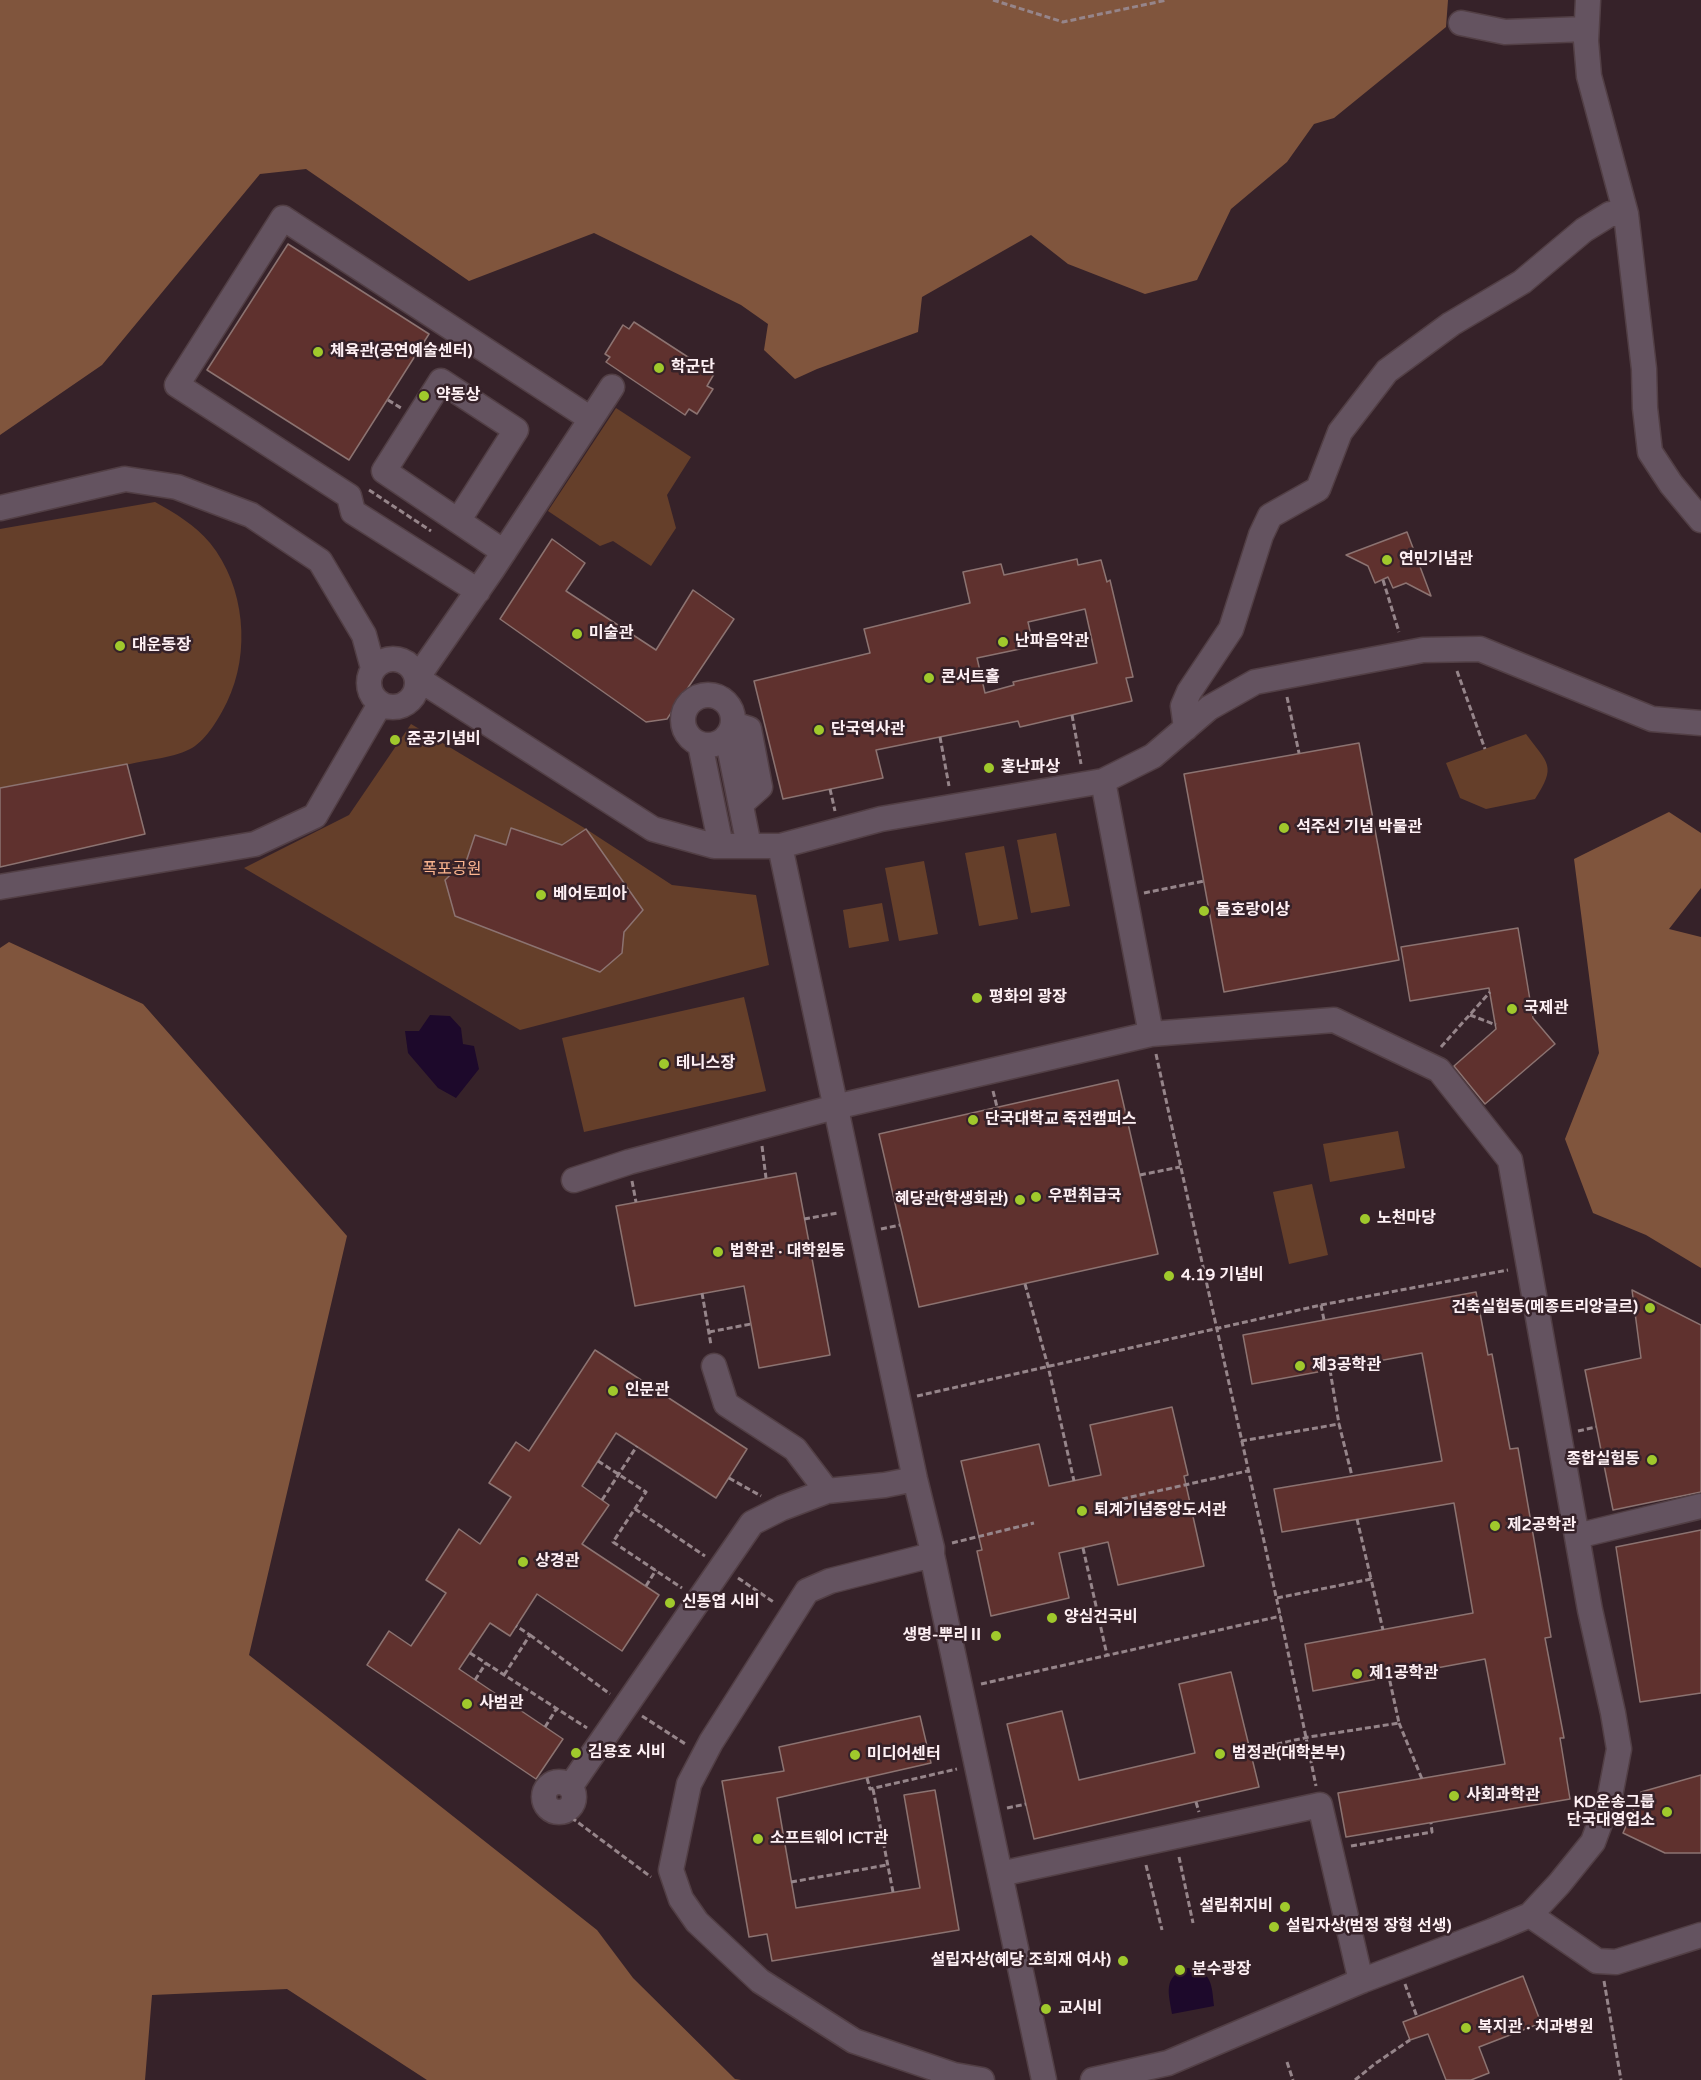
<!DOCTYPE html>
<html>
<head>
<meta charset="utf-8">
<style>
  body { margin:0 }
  canvas { display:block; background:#362229 }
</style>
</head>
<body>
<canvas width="1701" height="2080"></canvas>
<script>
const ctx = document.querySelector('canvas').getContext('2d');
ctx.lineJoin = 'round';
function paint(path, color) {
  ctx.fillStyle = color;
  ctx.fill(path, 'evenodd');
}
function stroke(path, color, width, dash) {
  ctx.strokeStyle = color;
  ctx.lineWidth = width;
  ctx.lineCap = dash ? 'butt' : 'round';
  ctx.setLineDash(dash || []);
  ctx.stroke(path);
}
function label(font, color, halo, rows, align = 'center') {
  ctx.font = font + ' "Varela Round","Noto Sans KR",sans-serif';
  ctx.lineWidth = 5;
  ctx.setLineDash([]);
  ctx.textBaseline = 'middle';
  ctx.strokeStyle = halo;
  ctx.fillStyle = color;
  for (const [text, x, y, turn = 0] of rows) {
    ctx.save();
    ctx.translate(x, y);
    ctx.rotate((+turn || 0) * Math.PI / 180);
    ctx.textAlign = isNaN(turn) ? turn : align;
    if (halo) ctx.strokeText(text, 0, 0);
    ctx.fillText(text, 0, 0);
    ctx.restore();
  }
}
const green = new Path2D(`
  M 616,408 L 691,457 L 667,495 L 676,528 L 651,566 L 613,541 L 600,546 L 548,511 Z
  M 155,502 C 175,513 195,525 210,543 C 245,586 251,653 227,702 C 219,718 207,739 192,748 C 177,757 147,760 130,764 C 86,772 43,780 0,788 L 0,529 Z
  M 411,724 L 586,829 L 672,885 L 756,895 L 769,965 L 520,1030 L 244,868 L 349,815 Z
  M 1526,734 C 1548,764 1557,765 1535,799 L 1486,809 L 1460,798 L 1446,763 Z
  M 1056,833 L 1070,906 L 1031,913 L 1017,840 Z
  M 1004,846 L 1018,919 L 979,926 L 965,853 Z
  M 924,861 L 938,934 L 899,941 L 885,868 Z
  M 882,903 L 889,941 L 849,948 L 843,910 Z
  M 744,997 L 766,1091 L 584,1132 L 562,1038 Z
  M 1398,1131 L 1405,1168 L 1330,1182 L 1323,1144 Z
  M 1312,1184 L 1328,1255 L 1289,1264 L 1273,1192 Z`);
const forest = new Path2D(`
  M 0,0 L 1448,0 L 1446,27 L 1334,118 L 1314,124 L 1287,162 L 1231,209 L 1197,280 L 1145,294 L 1068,264 L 1031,235 L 922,297 L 918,332 L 817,369 L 795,379 L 764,350 L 768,324 L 741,305 L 594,233 L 469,281 L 306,169 L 260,174 L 102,365 L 0,435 Z
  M 1669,812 L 1701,833 L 1701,888 L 1669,929 L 1701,937 L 1701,1268 L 1646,1235 L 1593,1213 L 1565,1139 L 1599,1053 L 1574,859 Z
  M 9,942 L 143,1004 L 347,1236 L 249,1655 L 597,1930 L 633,1978 L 735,2079 L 741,2080 L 427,2080 L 287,1989 L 152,1995 L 145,2080 L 0,2080 L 0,948 Z`);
const water = new Path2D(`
  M 430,1015 L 450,1016 L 461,1028 L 463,1044 L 474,1046 L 479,1069 L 456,1098 L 438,1088 L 408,1053 L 405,1031 L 419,1031 Z
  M 1187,1968 C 1212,1969 1212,1986 1214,2006 L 1172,2014 C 1169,1994 1162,1977 1187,1968 Z`);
const building = new Path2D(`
  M 288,244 L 429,334 L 349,460 L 207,370 Z
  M 634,322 L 714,374 L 707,386 L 713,389 L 697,414 L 689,409 L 685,415 L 606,362 L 610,357 L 605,354 L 623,325 L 629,329 Z
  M 1407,532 L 1431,596 L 1406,583 L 1393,588 L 1388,577 L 1375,583 L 1368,566 L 1346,555 Z
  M 552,539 L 585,563 L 566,591 L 656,650 L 693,590 L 734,619 L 667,719 L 646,722 L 500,619 Z
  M 1077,559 L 1078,565 L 1101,560 L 1107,582 L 1110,580 L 1133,677 L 1126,678 L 1132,701 L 1020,727 L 1018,721 L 876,750 L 883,778 L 783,799 L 754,681 L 870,653 L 864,629 L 970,603 L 963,572 L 1001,564 L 1004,575 ZM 1085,609 L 1097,663 L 1013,682 L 1014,685 L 985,693 L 977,658 L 1020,649 L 1019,643 L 1032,640 L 1028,622 Z
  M 1359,743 L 1399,960 L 1224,992 L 1184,774 Z
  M 127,764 L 145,834 L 0,867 L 0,788 Z
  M 511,828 L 562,845 L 586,829 L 643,910 L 624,932 L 622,953 L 600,972 L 455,916 L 445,880 L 467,859 L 475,835 L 506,845 Z
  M 1518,928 L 1533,1018 L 1555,1044 L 1485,1104 L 1454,1066 L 1496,1029 L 1489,988 L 1410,1001 L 1401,947 Z
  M 1118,1080 L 1158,1254 L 919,1307 L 879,1134 Z
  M 796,1173 L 830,1355 L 759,1368 L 744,1286 L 635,1306 L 616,1206 Z
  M 1632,1290 L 1701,1325 L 1701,1492 L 1613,1510 L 1585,1370 L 1641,1358 Z
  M 1476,1292 L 1488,1355 L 1492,1354 L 1510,1449 L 1518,1448 L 1551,1637 L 1545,1638 L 1564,1738 L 1560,1738 L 1570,1799 L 1346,1837 L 1338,1793 L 1505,1764 L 1485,1659 L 1313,1691 L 1305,1644 L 1473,1613 L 1454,1503 L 1282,1532 L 1274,1489 L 1442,1461 L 1422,1353 L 1252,1384 L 1243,1335 Z
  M 595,1350 L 747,1449 L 716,1498 L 616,1433 L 582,1486 L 609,1505 L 582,1544 L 659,1595 L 622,1651 L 537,1594 L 510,1636 L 490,1623 L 459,1669 L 563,1739 L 536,1779 L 367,1665 L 389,1631 L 411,1646 L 446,1593 L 426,1580 L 459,1529 L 480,1544 L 511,1497 L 489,1483 L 516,1442 L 529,1451 Z
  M 1172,1407 L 1188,1475 L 1184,1476 L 1204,1566 L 1118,1585 L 1108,1542 L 1059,1553 L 1069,1598 L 991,1616 L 977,1551 L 982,1550 L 961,1461 L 1039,1444 L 1049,1486 L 1101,1475 L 1090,1425 Z
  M 1701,1530 L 1701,1693 L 1640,1702 L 1616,1547 Z
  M 1231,1672 L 1259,1787 L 1034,1839 L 1007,1724 L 1062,1711 L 1079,1780 L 1195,1753 L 1179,1684 Z
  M 920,1716 L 931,1763 L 777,1798 L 796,1908 L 920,1888 L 904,1795 L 935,1790 L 959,1930 L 772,1961 L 767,1934 L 749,1937 L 722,1781 L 784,1771 L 779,1747 Z
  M 1701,1775 L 1701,1853 L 1665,1853 L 1623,1833 L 1641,1792 Z
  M 1523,1976 L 1541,2023 L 1479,2047 L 1489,2073 L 1471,2080 L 1446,2080 L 1428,2034 L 1410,2040 L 1403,2022 Z`);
const path = new Path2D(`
  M 993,0 L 1063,22 L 1167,0
  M 388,400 L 401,408
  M 369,490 L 431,531
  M 1383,580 L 1399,632
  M 1457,671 L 1485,749
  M 1287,697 L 1299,753
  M 1072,715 L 1081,764
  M 682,736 L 673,724 L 684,694
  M 940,737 L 949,786
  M 830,789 L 835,811
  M 1144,893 L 1204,881
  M 1470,1015 L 1496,1025
  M 1441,1047 L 1490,992
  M 1156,1054 C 1209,1298 1266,1541 1316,1786
  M 993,1091 L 997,1107
  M 762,1146 L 766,1178
  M 1140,1175 L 1180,1167
  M 632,1181 L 636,1202
  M 804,1219 L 838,1213
  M 881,1229 L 900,1225
  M 1025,1284 L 1048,1366 L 1074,1481
  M 702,1293 L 711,1345
  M 1321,1305 L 1508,1270
  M 709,1332 L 751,1324
  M 1330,1370 L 1339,1424
  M 917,1396 L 1321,1305 L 1324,1320
  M 1578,1431 L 1596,1427
  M 1241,1441 L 1339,1424 L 1352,1476
  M 598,1461 L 646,1492 L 613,1542 L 682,1588
  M 729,1478 L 761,1496
  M 1122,1499 L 1247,1471
  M 602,1500 L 637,1446
  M 635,1509 L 705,1556
  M 1357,1519 L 1371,1579
  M 952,1543 L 1034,1523
  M 1083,1548 L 1107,1655
  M 738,1578 L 775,1603
  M 646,1586 L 656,1570
  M 1277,1598 L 1371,1579 L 1383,1630
  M 530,1635 L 610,1694
  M 470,1653 L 587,1728
  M 504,1675 L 530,1635 L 516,1626
  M 475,1680 L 486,1663
  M 981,1684 L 1281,1616
  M 642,1716 L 687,1745
  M 1399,1723 L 1422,1779
  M 545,1727 L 557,1708
  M 1250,1750 L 1309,1737 L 1399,1723 L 1389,1677
  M 867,1778 L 870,1789 L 957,1769
  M 873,1789 L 893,1892
  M 1196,1802 L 1199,1812
  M 1007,1808 L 1026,1804
  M 564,1812 L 651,1877
  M 1351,1846 L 1432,1832 L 1431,1823
  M 1179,1857 L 1193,1923
  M 1146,1865 L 1162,1930
  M 791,1882 L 887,1865
  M 1604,1981 L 1621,2080
  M 1405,1984 L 1417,2017
  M 1287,2062 L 1293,2080
  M 1355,2080 L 1376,2063 L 1410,2040`);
const minor = new Path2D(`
  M 1588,0 L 1586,41 L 1589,76 L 1626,214 L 1644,369 L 1645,408 L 1650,452 L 1671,484 L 1701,520
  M 1461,23 L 1505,32 L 1586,29
  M 612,387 L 492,570 L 417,678 L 653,829 L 714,846 L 780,846 L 881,819 L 1103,781 L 1153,756 L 1209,708 L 1255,682 L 1423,650 L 1480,649 L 1652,719 L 1701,723
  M 0,508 L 125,479 L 177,487 L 251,515 L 320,561 L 364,635 L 373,668
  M 458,521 L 516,430 L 441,381 L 384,471 C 424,498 464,525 504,552
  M 478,591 L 353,512 L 349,496 L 177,385 L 283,218 L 591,419
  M369 683a24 24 0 1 1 48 0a24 24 0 1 1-48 0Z
  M683 720a25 25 0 1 1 50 0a25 25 0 1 1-50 0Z
  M 733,724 L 749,729 L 760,787 L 741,804
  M 1186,728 L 1183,706 L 1189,692 L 1231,629 L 1261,535 L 1270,516 L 1318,489 L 1340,432 L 1387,371 L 1451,324 L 1522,282 L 1584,230 L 1610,214 L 1626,214
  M 727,736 L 749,846
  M 700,744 L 721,846
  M 1103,781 L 1151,1034
  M 780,846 L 915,1479 L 932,1548 L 932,1555 L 1044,2080
  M 0,887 L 255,844 L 315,816 L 380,704
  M 574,1180 L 629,1162 L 835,1107 L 1151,1034 L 1334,1020 L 1439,1070 L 1510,1160 L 1590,1610 L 1613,1713 L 1619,1749 L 1610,1796 L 1593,1842 L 1559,1884 L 1530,1915 L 1492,1931 L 1361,1981 L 1168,2063 L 1093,2080
  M 714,1366 L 726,1404 L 795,1449 L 827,1491
  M 1577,1536 L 1701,1506
  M 932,1555 L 830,1581 L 807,1591 L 711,1742 L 689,1784 L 671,1870 L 681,1899 L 697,1922 L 760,1981 L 854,2041 L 954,2075 L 982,2080
  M544 1797a15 15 0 1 1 30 0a15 15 0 1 1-30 0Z
  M 570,1787 L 752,1523 L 782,1508 L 827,1491 L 885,1485 L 915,1479
  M 1000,1874 L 1320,1805 L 1361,1981
  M 1530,1915 L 1597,1961 L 1616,1962 L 1701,1935`);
const markers = [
  [318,352,6,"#a0c92c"],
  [659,368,6,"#a0c92c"],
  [424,396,6,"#a0c92c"],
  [1387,560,6,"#a0c92c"],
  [577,634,6,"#a0c92c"],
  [1003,642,6,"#a0c92c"],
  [120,646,6,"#a0c92c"],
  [929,678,6,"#a0c92c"],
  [819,730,6,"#a0c92c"],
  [395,740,6,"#a0c92c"],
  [989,768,6,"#a0c92c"],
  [1284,828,6,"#a0c92c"],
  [541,895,6,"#a0c92c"],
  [1204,911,6,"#a0c92c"],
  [977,998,6,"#a0c92c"],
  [1512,1009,6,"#a0c92c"],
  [664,1064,6,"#a0c92c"],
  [973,1120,6,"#a0c92c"],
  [1036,1197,6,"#a0c92c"],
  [1020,1200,6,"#a0c92c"],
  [1365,1219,6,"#a0c92c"],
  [718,1252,6,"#a0c92c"],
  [1169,1276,6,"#a0c92c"],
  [1650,1308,6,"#a0c92c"],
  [1300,1366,6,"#a0c92c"],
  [613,1391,6,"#a0c92c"],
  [1652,1460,6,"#a0c92c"],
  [1082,1511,6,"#a0c92c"],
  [1495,1526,6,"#a0c92c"],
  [523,1562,6,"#a0c92c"],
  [670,1603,6,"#a0c92c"],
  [1052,1618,6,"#a0c92c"],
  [996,1636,6,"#a0c92c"],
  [1357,1674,6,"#a0c92c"],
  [467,1704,6,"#a0c92c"],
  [576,1753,6,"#a0c92c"],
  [1220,1754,6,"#a0c92c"],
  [855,1755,6,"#a0c92c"],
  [1454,1796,6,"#a0c92c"],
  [1667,1812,6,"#a0c92c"],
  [758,1839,6,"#a0c92c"],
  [1285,1907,6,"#a0c92c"],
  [1274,1927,6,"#a0c92c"],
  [1123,1961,6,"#a0c92c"],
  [1180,1970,6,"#a0c92c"],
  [1046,2009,6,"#a0c92c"],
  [1466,2028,6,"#a0c92c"]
];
const poiNames = [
  ["체육관(공연예술센터)",330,352],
  ["학군단",671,368],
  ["약동상",436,396],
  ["연민기념관",1399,560],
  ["미술관",589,634],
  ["난파음악관",1015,642],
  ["대운동장",132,646],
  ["콘서트홀",941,678],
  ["단국역사관",831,730],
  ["준공기념비",407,740],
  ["홍난파상",1001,768],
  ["석주선 기념 박물관",1296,828],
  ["베어토피아",553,895],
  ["돌호랑이상",1216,911],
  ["평화의 광장",989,998],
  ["국제관",1524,1009],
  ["테니스장",676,1064],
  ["단국대학교 죽전캠퍼스",985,1120],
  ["우편취급국",1048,1197],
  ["혜당관(학생회관)",1008,1200,"right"],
  ["노천마당",1377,1219],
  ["법학관 · 대학원동",730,1252],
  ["4.19 기념비",1181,1276],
  ["건축실험동(메종트리앙글르)",1638,1308,"right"],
  ["제3공학관",1312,1366],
  ["인문관",625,1391],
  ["종합실험동",1640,1460,"right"],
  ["퇴계기념중앙도서관",1094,1511],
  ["제2공학관",1507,1526],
  ["상경관",535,1562],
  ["신동엽 시비",682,1603],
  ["양심건국비",1064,1618],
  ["생명-뿌리Ⅱ",984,1636,"right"],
  ["제1공학관",1369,1674],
  ["사범관",479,1704],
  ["김용호 시비",588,1753],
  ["범정관(대학본부)",1232,1754],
  ["미디어센터",867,1755],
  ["사회과학관",1466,1796],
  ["KD운송그룹",1655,1803,"right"],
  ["단국대영업소",1655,1821,"right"],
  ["소프트웨어 ICT관",770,1839],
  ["설립취지비",1273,1907,"right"],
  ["설립자상(범정 장형 선생)",1286,1927],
  ["설립자상(혜당 조희재 여사)",1111,1961,"right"],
  ["분수광장",1192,1970],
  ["교시비",1058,2009],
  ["복지관 · 치과병원",1478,2028]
];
const parkNames = [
  ["폭포공원",452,870]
];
paint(green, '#653f2a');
paint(forest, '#80553d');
paint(water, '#1d092b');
paint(building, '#5f312e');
stroke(building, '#8c7371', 1.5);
stroke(minor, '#523f45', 27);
stroke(path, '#96858a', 3, [6, 3]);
stroke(minor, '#645360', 24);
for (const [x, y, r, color] of markers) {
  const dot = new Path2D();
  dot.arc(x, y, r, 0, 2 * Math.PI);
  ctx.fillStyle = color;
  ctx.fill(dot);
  stroke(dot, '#362229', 2);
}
label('bold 16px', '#fef0f4', '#362229', poiNames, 'left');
label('16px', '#fdb58f', '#362229', parkNames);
</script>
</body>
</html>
